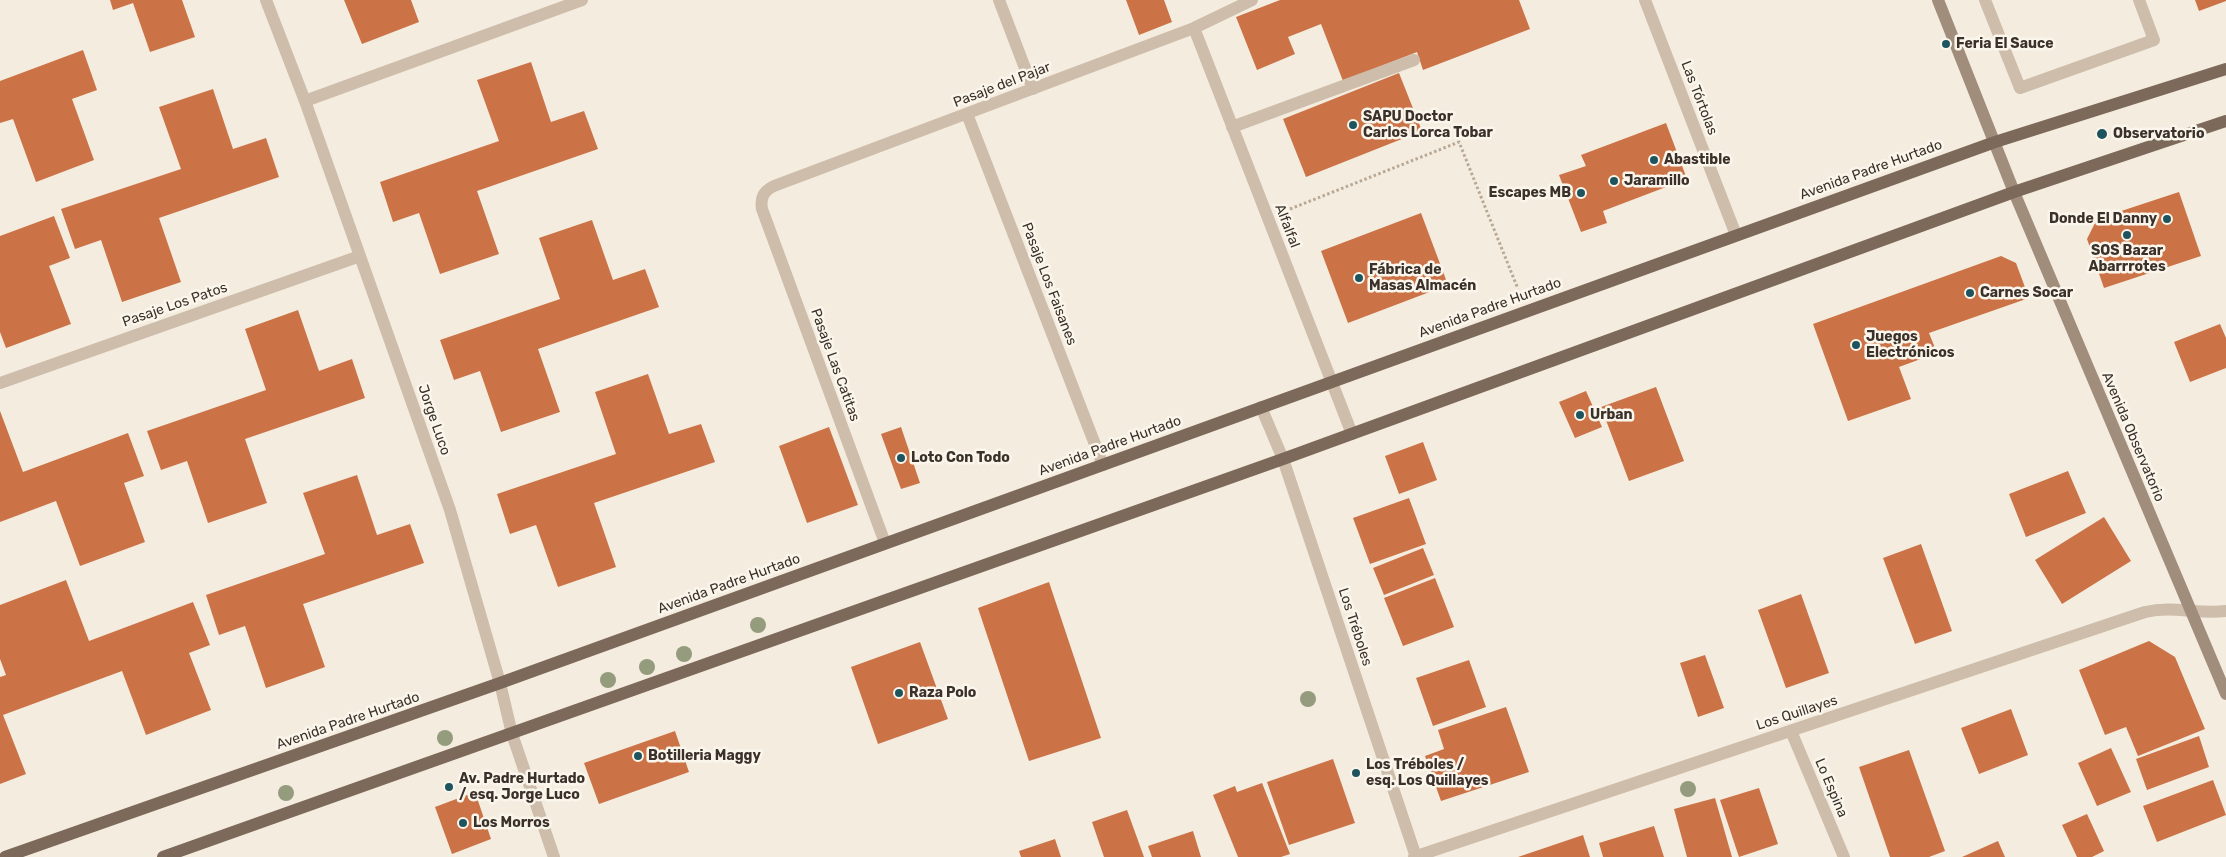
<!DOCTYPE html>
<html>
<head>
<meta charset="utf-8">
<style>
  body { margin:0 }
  canvas { display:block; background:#f4ecdf }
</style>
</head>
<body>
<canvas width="2226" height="857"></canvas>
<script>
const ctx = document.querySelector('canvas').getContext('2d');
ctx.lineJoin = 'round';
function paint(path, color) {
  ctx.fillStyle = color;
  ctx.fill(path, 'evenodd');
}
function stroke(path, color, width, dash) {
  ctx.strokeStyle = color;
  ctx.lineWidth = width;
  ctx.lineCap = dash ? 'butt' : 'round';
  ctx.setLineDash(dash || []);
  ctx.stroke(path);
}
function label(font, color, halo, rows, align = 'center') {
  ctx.font = font + ' Rubik,sans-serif';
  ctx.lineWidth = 5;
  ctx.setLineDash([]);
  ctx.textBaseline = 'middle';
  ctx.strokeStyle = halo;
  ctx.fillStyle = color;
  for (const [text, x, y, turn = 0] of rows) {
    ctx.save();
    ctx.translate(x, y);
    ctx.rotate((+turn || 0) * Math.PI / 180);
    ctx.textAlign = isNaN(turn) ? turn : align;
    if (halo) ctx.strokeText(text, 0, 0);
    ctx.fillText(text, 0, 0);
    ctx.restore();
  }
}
const building = new Path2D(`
  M 110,0 L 182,0 L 195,37 L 150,52 L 133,3 L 113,10 Z
  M 344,0 L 411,0 L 419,22 L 362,44 Z
  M 1126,0 L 1164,0 L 1172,22 L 1139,35 Z
  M 1280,0 L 1519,0 L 1530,29 L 1423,70 L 1417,52 L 1343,81 L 1321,24 L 1288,37 L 1295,54 L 1257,70 L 1236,17 Z
  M 2195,0 L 2226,0 L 2226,1 L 2199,11 Z
  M 83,50 L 97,90 L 72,99 L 94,160 L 36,182 L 13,119 L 0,123 L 0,81 Z
  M 531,62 L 551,122 L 584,111 L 598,149 L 477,191 L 499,254 L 440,274 L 419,213 L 393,222 L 380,182 L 499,141 L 477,80 Z
  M 1399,73 L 1422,131 L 1306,177 L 1283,119 Z
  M 213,89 L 233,149 L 266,138 L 279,177 L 159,218 L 181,282 L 122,302 L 101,240 L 75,249 L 61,209 L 181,169 L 159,107 Z
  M 1666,123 L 1687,179 L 1603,211 L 1607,223 L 1581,232 L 1559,175 L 1586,166 L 1581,155 Z
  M 2179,192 L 2201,256 L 2104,288 L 2087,239 L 2097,219 Z
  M 1421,213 L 1448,285 L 1348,323 L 1321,251 Z
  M 54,216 L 70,258 L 49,266 L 71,324 L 6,348 L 0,332 L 0,236 Z
  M 592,220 L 613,280 L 645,269 L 659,307 L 538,349 L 560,412 L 501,432 L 480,371 L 454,380 L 440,340 L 560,299 L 539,238 Z
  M 2001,256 L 2016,263 L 2029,298 L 1929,333 L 1937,353 L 1899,367 L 1911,399 L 1848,421 L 1813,324 Z
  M 298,310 L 319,371 L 352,359 L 365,398 L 245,439 L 267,503 L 208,523 L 187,461 L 161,470 L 147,431 L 266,390 L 245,329 Z
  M 2220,324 L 2226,338 L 2226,368 L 2190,382 L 2174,342 Z
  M 648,374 L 669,434 L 701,424 L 715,462 L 594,503 L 616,567 L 558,587 L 536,525 L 510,534 L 497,494 L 616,454 L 595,392 Z
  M 1656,387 L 1684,461 L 1629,481 L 1601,407 Z
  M 1586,391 L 1602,427 L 1575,438 L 1559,402 Z
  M 0,411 L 23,472 L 128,433 L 144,476 L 124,483 L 145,542 L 80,566 L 56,501 L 0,522 Z
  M 829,427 L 858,505 L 807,523 L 779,446 Z
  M 901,427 L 920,483 L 901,489 L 881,434 Z
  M 1423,442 L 1437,480 L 1399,494 L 1385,456 Z
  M 2068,471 L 2086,513 L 2026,537 L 2009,494 Z
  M 357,475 L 377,535 L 410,524 L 424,563 L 303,604 L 325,667 L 266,688 L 245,626 L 219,635 L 206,595 L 325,554 L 303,493 Z
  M 1409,498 L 1426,544 L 1370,564 L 1353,518 Z
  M 2104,517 L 2131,561 L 2062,604 L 2035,560 Z
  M 1921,544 L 1952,631 L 1915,644 L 1883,558 Z
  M 1423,548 L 1434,575 L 1384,595 L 1373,568 Z
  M 1435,578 L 1454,627 L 1403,646 L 1384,598 Z
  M 66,580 L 89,641 L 193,602 L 210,645 L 189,653 L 211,710 L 146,735 L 122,671 L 3,715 L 26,774 L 0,784 L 0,677 L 6,675 L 0,659 L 0,605 Z
  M 1049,582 L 1101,738 L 1029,761 L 978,608 Z
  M 1801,594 L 1829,673 L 1786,688 L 1758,610 Z
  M 2149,641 L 2175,657 L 2205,729 L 2138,756 L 2126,727 L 2105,735 L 2079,670 Z
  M 920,642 L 948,719 L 878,744 L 851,667 Z
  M 1705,655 L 1724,708 L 1698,717 L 1680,663 Z
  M 1469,660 L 1486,707 L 1433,726 L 1416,678 Z
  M 1506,707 L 1529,772 L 1441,801 L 1425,756 L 1444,749 L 1438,730 Z
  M 2011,709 L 2028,755 L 1979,774 L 1961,728 Z
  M 675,731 L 689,772 L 599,804 L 584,763 Z
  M 2199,736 L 2209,767 L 2147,790 L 2136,759 Z
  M 2111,748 L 2131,792 L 2097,806 L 2078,763 Z
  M 1909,750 L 1945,851 L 1929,857 L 1890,857 L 1859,767 Z
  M 1333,759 L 1355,823 L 1289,845 L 1267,782 Z
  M 2213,780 L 2226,815 L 2157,842 L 2143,806 Z
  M 1262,783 L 1290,854 L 1281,857 L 1238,857 L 1213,795 L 1235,786 L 1237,792 Z
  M 1759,788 L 1778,844 L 1739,857 L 1720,800 Z
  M 475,792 L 491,839 L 452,854 L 435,807 Z
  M 1715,798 L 1732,857 L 1687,857 L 1674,809 Z
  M 1127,810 L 1144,857 L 1104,857 L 1092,822 Z
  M 2087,814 L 2104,851 L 2092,857 L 2077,857 L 2062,825 Z
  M 1654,826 L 1664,857 L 1603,857 L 1599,843 Z
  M 1193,831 L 1201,857 L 1152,857 L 1148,846 Z
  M 1583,835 L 1590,857 L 1518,857 Z
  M 1055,839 L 1061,857 L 1021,857 L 1019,851 Z
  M 1998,841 L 2005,857 L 1962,857 Z`);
const path = new Path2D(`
  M 1290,209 L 1459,142 L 1518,289`);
const lane = new Path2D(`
  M 1232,127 L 1414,60`);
const street = new Path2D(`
  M 266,0 L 305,101 L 450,510 L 500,683 L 512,734 L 554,857
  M 999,0 L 1033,89
  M 1645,0 L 1736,235
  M 1985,0 L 2020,88 L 2154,40 L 2139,0
  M 1194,28 L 1352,434
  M 305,101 L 582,0
  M 967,114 L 1103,465
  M 0,383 L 360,256
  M 1261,407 L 1283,459 L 1416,857
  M 885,543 L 762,209 C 760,197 764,191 774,186 L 1194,28 L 1252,0
  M 1791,731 L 1844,857
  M 1414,857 L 2145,612 C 2175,605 2197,615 2226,611`);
const secondary = new Path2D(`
  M 1938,0 L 2014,192 L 2226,694`);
const primary = new Path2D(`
  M 5,857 L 500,683 L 1995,142 L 2226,69
  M 163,857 L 1283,459 L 2014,192 L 2226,121`);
const trees = [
  [758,625],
  [684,654],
  [647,667],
  [608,680],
  [1308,699],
  [445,738],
  [1688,789],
  [286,793]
];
const markers = [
  [1946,44,5,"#1d545e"],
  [1353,125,5,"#1d545e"],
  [2102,134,6,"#1d545e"],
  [1654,160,5,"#1d545e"],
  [1614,181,5,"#1d545e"],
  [1581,193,5,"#1d545e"],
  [2167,219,5,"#1d545e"],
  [2127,235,5,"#1d545e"],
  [1359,278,5,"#1d545e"],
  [1970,293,5,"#1d545e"],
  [1856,345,5,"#1d545e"],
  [1580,415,5,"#1d545e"],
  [901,458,5,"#1d545e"],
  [899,693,5,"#1d545e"],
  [638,756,5,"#1d545e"],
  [1356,773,5,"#1d545e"],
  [449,787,5,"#1d545e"],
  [463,823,5,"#1d545e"]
];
const poiNames = [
  ["Feria El Sauce",1956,44],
  ["SAPU Doctor",1363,117],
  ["Carlos Lorca Tobar",1363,133],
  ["Observatorio",2113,134],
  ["Abastible",1664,160],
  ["Jaramillo",1624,181],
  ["Escapes MB",1571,193,"right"],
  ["Donde El Danny",2157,219,"right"],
  ["SOS Bazar",2127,251,"center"],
  ["Abarrrotes",2127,267,"center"],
  ["Fábrica de",1369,270],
  ["Masas Almacén",1369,286],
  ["Carnes Socar",1980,293],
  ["Juegos",1866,337],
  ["Electrónicos",1866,353],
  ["Urban",1590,415],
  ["Loto Con Todo",911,458],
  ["Raza Polo",909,693],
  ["Botilleria Maggy",648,756],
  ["Los Tréboles /",1366,765],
  ["esq. Los Quillayes",1366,781],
  ["Av. Padre Hurtado",459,779],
  ["/ esq. Jorge Luco",459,795],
  ["Los Morros",473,823]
];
const streetNames = [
  ["Pasaje del Pajar",1002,85,-21],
  ["Las Tórtolas",1699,98,69],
  ["Avenida Padre Hurtado",1871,170,-20],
  ["Alfalfal",1287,226,69],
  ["Pasaje Los Faisanes",1049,284,69],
  ["Pasaje Los Patos",175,305,-19],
  ["Avenida Padre Hurtado",1490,308,-20],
  ["Pasaje Las Catitas",835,365,70],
  ["Jorge Luco",434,420,71],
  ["Avenida Observatorio",2133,437,67],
  ["Avenida Padre Hurtado",1110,446,-20],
  ["Avenida Padre Hurtado",729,584,-20],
  ["Los Tréboles",1355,627,72],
  ["Los Quillayes",1797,713,-18],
  ["Avenida Padre Hurtado",348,721,-19],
  ["Lo Espina",1831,788,67]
];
paint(building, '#cb7346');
stroke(path, '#b9a894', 3, [2.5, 2.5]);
stroke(lane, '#cdbdaa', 12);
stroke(street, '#cdbdaa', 12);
stroke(secondary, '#a18d7b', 12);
stroke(primary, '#7d695a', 12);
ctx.fillStyle = '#949c7d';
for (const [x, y] of trees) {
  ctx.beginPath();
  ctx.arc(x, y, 8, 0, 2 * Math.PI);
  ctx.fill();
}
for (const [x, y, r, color] of markers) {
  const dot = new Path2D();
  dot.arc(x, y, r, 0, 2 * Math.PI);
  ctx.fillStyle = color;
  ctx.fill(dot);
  stroke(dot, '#fbf6ec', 2);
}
label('bold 14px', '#3a312a', '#fbf6ec', poiNames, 'left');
label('14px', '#3a312a', '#fbf6ec', streetNames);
</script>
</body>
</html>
